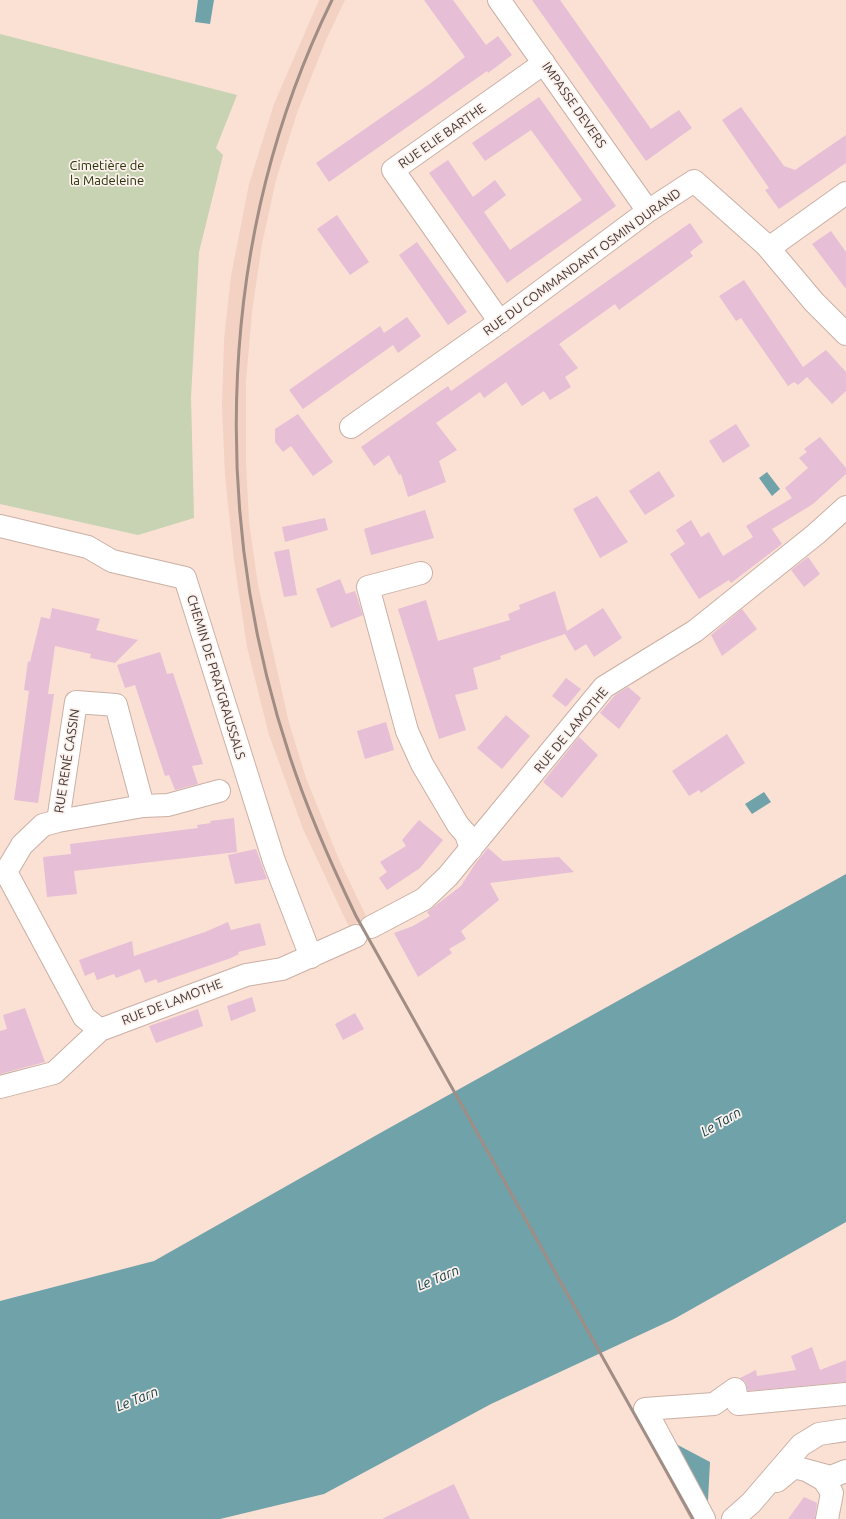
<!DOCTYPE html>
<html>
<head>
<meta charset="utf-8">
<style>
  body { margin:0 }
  canvas { display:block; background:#fbe0d4 }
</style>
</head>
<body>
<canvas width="846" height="1519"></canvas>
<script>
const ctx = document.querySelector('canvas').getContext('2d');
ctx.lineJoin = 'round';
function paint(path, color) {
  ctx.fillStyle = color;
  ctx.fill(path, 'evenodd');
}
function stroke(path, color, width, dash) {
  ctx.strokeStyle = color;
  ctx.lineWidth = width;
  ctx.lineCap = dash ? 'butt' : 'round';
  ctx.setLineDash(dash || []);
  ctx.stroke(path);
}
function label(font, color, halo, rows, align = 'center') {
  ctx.font = font + ' Ubuntu,sans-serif';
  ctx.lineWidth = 3.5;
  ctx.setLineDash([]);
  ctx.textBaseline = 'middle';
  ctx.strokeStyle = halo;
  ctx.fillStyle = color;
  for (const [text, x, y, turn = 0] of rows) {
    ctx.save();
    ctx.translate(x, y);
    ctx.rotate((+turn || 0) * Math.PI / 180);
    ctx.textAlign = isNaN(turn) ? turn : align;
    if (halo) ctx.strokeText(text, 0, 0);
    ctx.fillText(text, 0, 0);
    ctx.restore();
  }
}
const built = new Path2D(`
  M 319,0 L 345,0 L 326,40 L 297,113 L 276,180 L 262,244 L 252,312 L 246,381 L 246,463 L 249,522 L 258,585 L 289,723 L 306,778 L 340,862 L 367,918 L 349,927 L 303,829 L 269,735 L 247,647 L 234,560 L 225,476 L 222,405 L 224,340 L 231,276 L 249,184 L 274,104 Z`);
const green = new Path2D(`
  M 0,34 L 237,95 L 216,148 L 223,155 L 199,252 L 191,397 L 194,518 L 138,535 L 0,504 Z`);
const water = new Path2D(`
  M 198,0 L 214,0 L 210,24 L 195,22 Z
  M 767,472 L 780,489 L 772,496 L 759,478 Z
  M 764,792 L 771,802 L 752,814 L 745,804 Z
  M 846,874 L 846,1222 L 674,1319 L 491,1404 L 324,1494 L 220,1519 L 0,1519 L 0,1301 L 154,1261 L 382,1132 Z
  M 659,1435 L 710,1462 L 707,1519 Z`);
const building = new Path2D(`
  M 424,0 L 453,0 L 486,45 L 498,36 L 512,55 L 488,73 L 487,71 L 329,182 L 316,163 L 431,83 L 465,57 Z
  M 532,0 L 560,0 L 651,129 L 679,110 L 692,128 L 646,161 Z
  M 539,97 L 616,206 L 507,283 L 429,173 L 448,160 L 473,197 L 495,180 L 506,195 L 484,212 L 510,250 L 582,200 L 531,130 L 485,161 L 472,143 Z
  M 741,107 L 784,166 L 795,170 L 846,135 L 846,163 L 779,209 L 765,190 L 769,188 L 722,120 Z
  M 337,215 L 369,262 L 350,275 L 317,229 Z
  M 690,223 L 703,242 L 690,252 L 693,256 L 619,310 L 615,304 L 559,344 L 578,368 L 565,377 L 571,387 L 550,400 L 544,391 L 522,406 L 506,382 L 484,398 L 480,392 L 436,423 L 457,450 L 439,461 L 446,482 L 408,497 L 401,474 L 399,475 L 389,455 L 374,466 L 361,447 L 448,386 L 451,391 Z
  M 831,231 L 846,252 L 846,289 L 812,244 Z
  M 417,242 L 467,312 L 448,325 L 399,255 Z
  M 744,280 L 803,367 L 826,350 L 846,372 L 846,391 L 832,404 L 807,377 L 798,385 L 794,382 L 788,386 L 741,318 L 736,321 L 719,296 Z
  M 407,317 L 421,336 L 398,353 L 393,345 L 303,409 L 289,390 L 380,326 L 384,333 Z
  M 298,414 L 333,462 L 313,476 L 291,446 L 283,452 L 275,442 L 275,429 Z
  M 736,424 L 750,446 L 723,463 L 709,441 Z
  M 820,437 L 846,468 L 846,474 L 813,504 L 772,529 L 782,544 L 731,583 L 729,580 L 699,599 L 670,554 L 685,544 L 676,530 L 691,520 L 701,537 L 709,532 L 723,556 L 753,537 L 746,526 L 792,498 L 785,488 L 808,468 L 799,458 L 807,452 L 804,449 Z
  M 659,471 L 675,496 L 645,515 L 629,491 Z
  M 597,496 L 628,542 L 600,558 L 573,509 Z
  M 425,510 L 434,538 L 371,555 L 364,529 Z
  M 325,518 L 328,530 L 285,542 L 282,527 Z
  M 289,549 L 297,595 L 284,597 L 274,552 Z
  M 808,557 L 820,574 L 804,587 L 791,570 Z
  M 340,579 L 346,594 L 355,591 L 363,615 L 331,628 L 316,589 Z
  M 555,591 L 567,631 L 603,608 L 622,638 L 594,657 L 586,644 L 575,651 L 565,634 L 500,656 L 501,659 L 473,668 L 478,689 L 455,695 L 466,730 L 439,739 L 398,609 L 426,600 L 438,641 L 510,620 L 508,614 L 520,609 L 519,605 Z
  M 52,608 L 100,619 L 96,630 L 138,640 L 115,663 L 90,658 L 91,654 L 55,646 L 48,694 L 54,694 L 38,803 L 14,800 L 29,691 L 24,690 L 28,661 L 30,662 L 41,617 L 50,619 Z
  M 742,609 L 757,629 L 722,656 L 711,635 Z
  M 160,652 L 167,674 L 173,673 L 203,764 L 192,766 L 198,784 L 175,790 L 169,775 L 165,776 L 135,685 L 125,688 L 117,665 Z
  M 566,678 L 581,689 L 566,707 L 552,696 Z
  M 628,687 L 641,698 L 619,729 L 600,713 L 615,695 Z
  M 506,715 L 530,736 L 502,769 L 477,748 Z
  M 386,722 L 394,750 L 365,759 L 357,731 Z
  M 727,734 L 745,763 L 701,793 L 699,790 L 689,796 L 672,771 Z
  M 579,737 L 598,755 L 562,798 L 543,782 Z
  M 234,818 L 237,852 L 74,871 L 77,894 L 47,897 L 43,857 L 71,854 L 70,844 L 198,828 L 197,825 L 211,823 L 210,821 Z
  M 419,820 L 443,840 L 420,868 L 387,890 L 379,878 L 387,872 L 380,862 L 406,846 L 402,840 Z
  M 488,848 L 503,861 L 559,857 L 574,872 L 490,883 L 499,900 L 461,931 L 466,939 L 449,949 L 452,953 L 418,977 L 394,933 L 413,926 L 430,916 L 427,912 L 461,886 L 475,864 Z
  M 256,849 L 267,879 L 235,884 L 228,855 Z
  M 228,922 L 231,930 L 260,923 L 266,945 L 238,952 L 239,954 L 231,958 L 158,983 L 156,979 L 145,983 L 140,969 L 116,978 L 114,974 L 97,980 L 94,972 L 85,976 L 79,960 L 132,941 L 134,956 L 205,932 Z
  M 252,997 L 256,1011 L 231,1021 L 227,1006 Z
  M 25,1008 L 45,1062 L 0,1074 L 0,1031 L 7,1029 L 3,1015 Z
  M 198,1009 L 203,1026 L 156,1043 L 149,1026 Z
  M 355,1013 L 364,1029 L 343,1040 L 335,1024 Z
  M 812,1347 L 820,1370 L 846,1360 L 846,1382 L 748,1391 L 745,1381 L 740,1378 L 756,1370 L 757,1376 L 796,1370 L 791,1356 Z
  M 454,1484 L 470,1519 L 382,1519 Z
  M 804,1497 L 817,1503 L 815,1519 L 788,1519 Z`);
const minor = new Path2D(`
  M 499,0 L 648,211
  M 769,248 L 846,193
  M 500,322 L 393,170 L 544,63
  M 351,427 L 494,326 L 648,211 L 694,181 L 766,245 L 814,302 L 846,334
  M 0,526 L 88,547 L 112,561 L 185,578 L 274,861 L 311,957
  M 421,573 L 368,587 L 407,731 L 422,764 L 458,825 L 466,834 L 471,849
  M 58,821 L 76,702 L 116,705 L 143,806
  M 371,927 L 424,899 L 448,876 L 604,687 L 695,631 L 816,534 L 846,507
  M 100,1030 L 84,1017 L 6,872 L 22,845 L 43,825 L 58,821 L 143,806 L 168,805 L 219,791
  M 0,1087 L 54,1073 L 100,1030 L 246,975 L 282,969 L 356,936
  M 810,1472 L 824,1480 L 832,1493 L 827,1519
  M 777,1481 L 794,1467 L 831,1477 L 846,1471
  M 704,1519 L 645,1409 L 714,1404 L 735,1389 L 738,1404 L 846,1394
  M 733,1519 L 751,1503 L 801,1445 L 819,1434 L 846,1430`);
const rail = new Path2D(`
  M 332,0 C 217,235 209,511 290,757 C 308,812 331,864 356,916 L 693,1519`);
const streetNames = [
  ["IMPASSE DEVERS",574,105,55],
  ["RUE ELIE BARTHE",442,136,-35],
  ["RUE DU COMMANDANT OSMIN DURAND",582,262,-36],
  ["CHEMIN DE PRATGRAUSSALS",216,677,73],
  ["RUE DE LAMOTHE",571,730,-50],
  ["RUE RENÉ CASSIN",67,761,-81],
  ["RUE DE LAMOTHE",172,1002,-21]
];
const parkNames = [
  ["Cimetière de",107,166],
  ["la Madeleine",107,181]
];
const waterNames = [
  ["Le Tarn",721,1122,-30],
  ["Le Tarn",438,1278,-23],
  ["Le Tarn",137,1399,-22]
];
paint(built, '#f3d2c3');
paint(green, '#c7d3b2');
paint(water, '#70a2a9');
paint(building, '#e6bed6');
stroke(minor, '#cab0a5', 24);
stroke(minor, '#fff', 22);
stroke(rail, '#a08d85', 3);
label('13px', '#433834', '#fcf1ec', streetNames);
label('13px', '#263205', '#fcf1ec', parkNames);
label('italic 14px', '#0d3e44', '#fcf1ec', waterNames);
</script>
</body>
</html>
